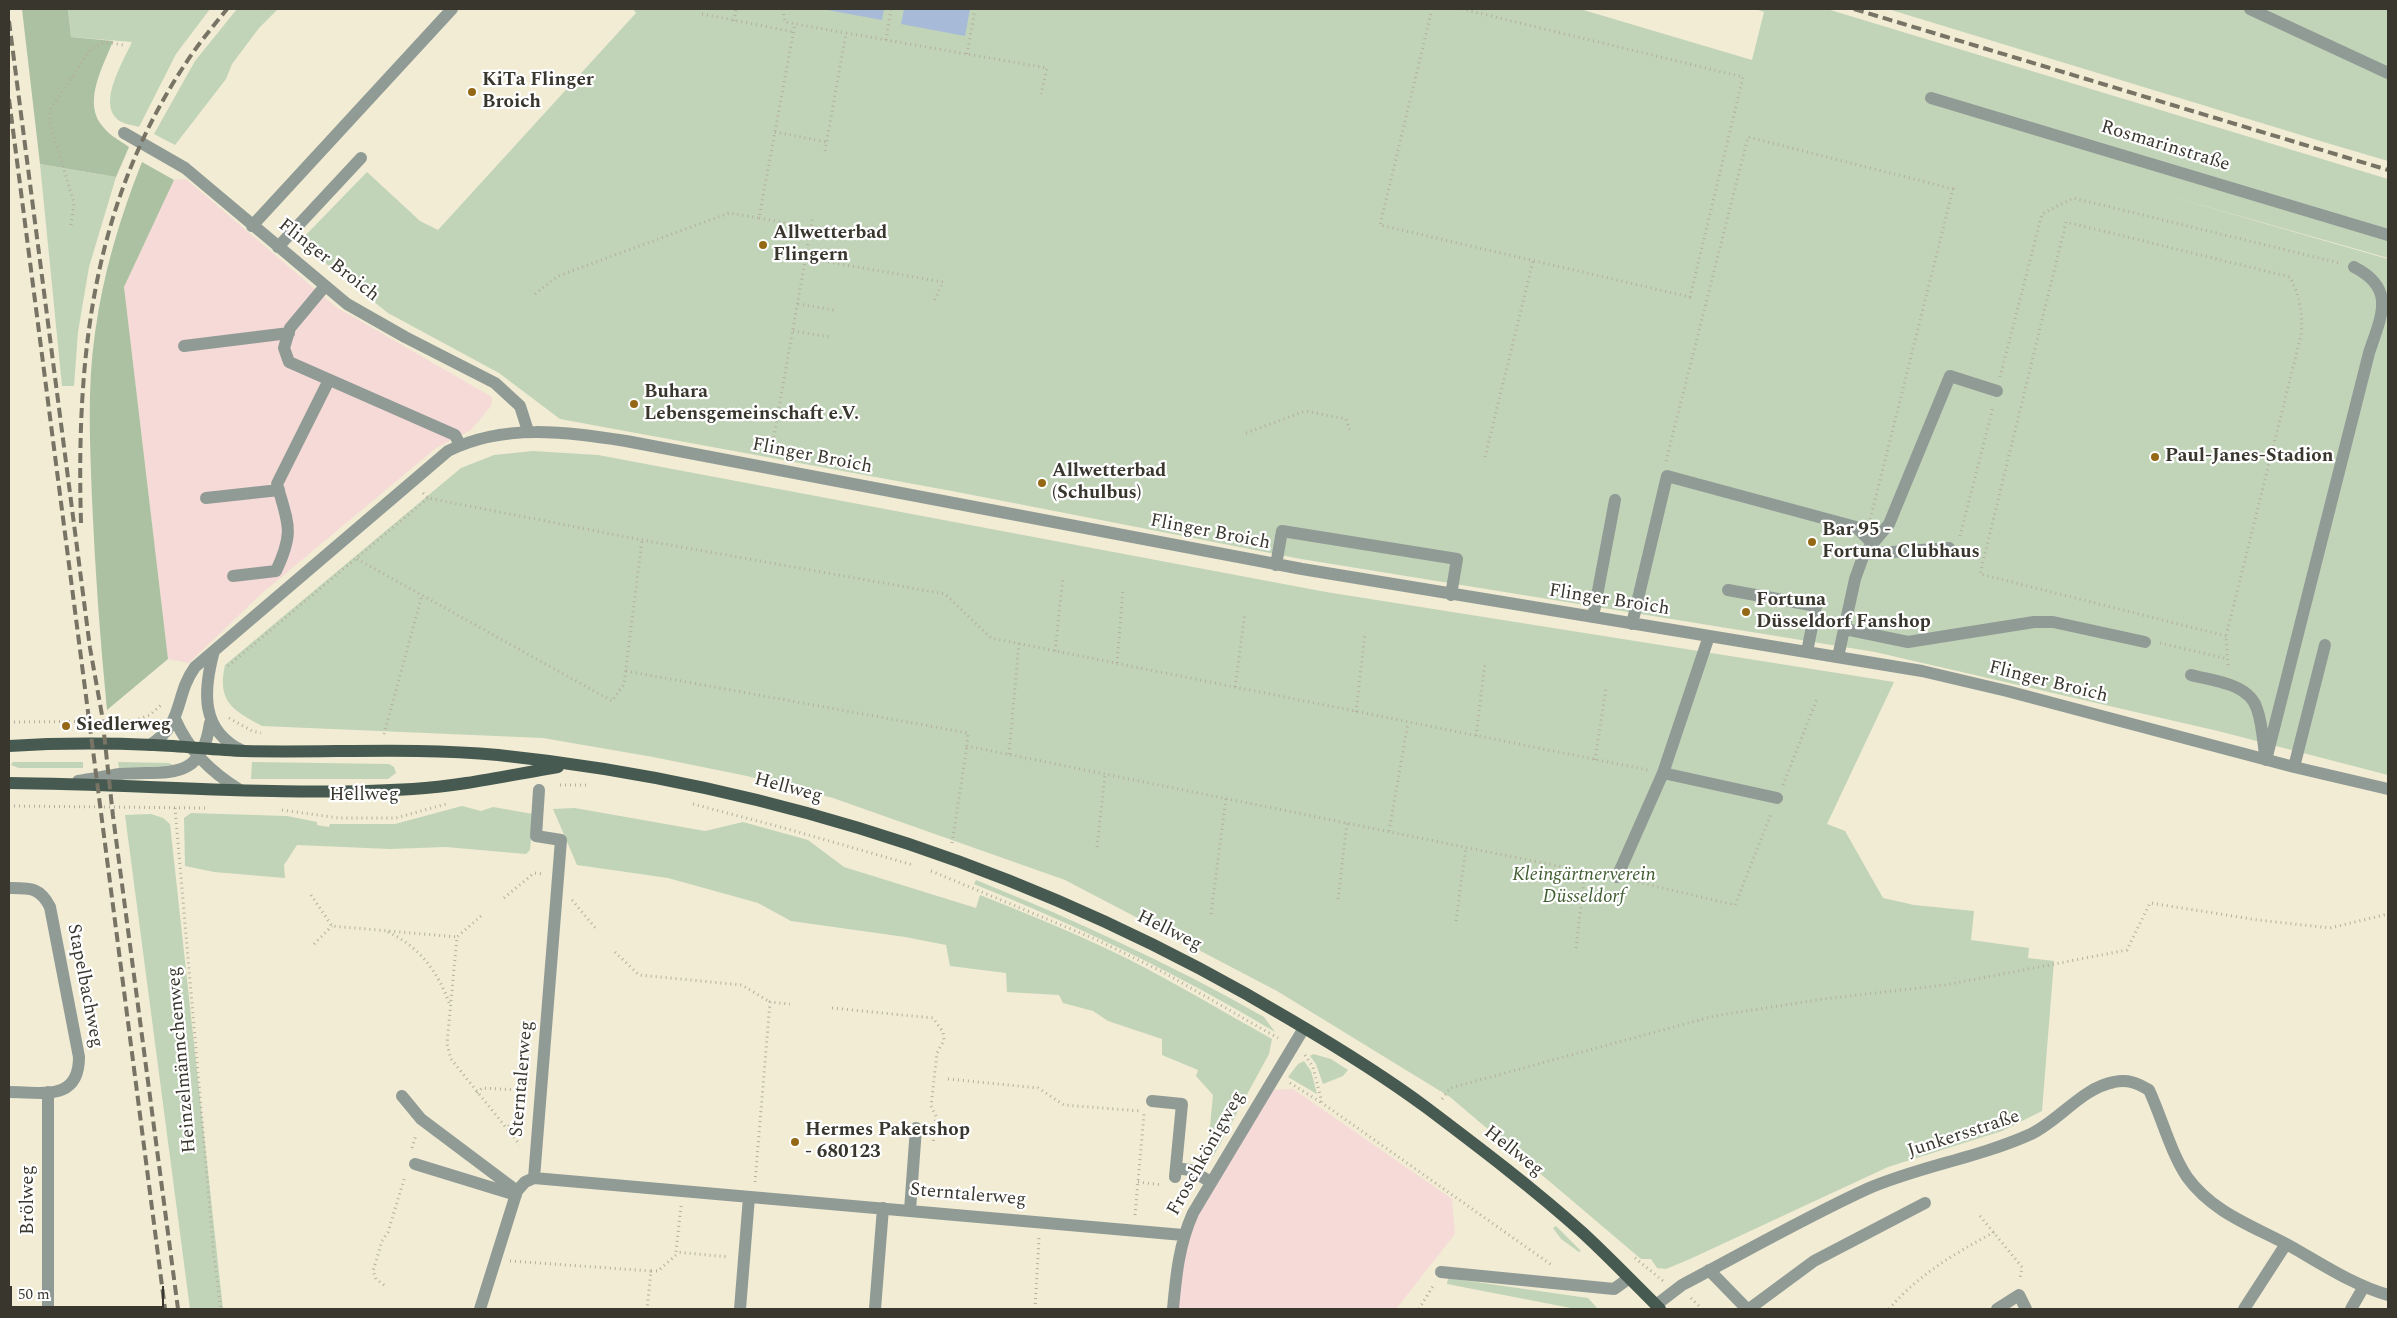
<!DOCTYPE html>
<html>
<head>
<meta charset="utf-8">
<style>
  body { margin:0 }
  #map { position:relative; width:2397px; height:1318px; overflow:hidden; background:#f1ecd3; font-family:Spectral,serif }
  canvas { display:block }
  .frame { position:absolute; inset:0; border:10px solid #39362d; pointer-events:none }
  .scale { position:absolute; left:10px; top:1286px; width:154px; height:22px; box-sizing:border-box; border:2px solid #39362d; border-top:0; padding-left:6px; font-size:15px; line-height:18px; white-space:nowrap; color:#39362d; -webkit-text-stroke:4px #fff; paint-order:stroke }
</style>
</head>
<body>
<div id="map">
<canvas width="2397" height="1318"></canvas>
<div class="frame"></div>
<div class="scale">50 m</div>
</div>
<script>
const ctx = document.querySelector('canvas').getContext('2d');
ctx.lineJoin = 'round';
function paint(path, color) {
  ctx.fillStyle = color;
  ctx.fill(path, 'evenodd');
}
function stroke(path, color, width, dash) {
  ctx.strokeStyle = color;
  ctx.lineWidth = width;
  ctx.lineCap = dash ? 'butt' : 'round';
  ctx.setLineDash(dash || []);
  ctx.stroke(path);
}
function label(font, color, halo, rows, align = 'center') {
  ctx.font = font + ' Spectral,serif';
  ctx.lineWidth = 4.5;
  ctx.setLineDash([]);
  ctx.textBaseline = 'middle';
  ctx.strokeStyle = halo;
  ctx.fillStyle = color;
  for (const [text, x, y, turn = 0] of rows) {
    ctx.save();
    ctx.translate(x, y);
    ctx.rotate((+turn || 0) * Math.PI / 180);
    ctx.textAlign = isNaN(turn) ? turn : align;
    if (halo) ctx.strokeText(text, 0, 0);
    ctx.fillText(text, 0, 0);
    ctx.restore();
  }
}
const commercial = new Path2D(`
  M 186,179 L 336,307 L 492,397 L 491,406 L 471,430 L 436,448 L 260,595 L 189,663 L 168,659 L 124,287 L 174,180 Z
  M 1293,1089 L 1452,1199 L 1455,1234 L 1396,1309 L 1176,1309 L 1191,1223 L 1269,1090 Z`);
const green = new Path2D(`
  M 68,9 L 210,9 L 176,54 L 139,127 C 133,125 122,124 117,119 C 98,102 123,62 132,42 L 71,37 Z
  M 237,9 L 278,9 L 259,28 L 232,64 L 226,79 L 175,145 L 154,134 L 195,61 Z
  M 633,9 L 1580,9 L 1752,60 L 1764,12 L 1755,9 L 1827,9 L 2388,179 L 2388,258 L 2162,194 L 2388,259 L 2388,775 L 2218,731 L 1875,652 L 1301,559 L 957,492 L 560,419 L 499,373 L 388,313 L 299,242 L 367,172 L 420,221 L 438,230 L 636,13 Z
  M 1888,9 L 2388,9 L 2388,161 L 2327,143 Z
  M 40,164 L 116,177 L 89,267 L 78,332 L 74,386 L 62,386 Z
  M 533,451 L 598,455 L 1326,592 L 1894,682 L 1827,824 L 1845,831 L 1883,898 L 1914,905 L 1974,911 L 1971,940 L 2029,948 L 2028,958 L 2054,961 L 2042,1111 L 2002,1131 L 1888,1167 L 1690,1259 L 1666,1269 L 1657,1268 L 1651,1259 L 1641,1259 L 1450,1097 L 1277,991 L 1065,880 L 833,798 L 747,776 L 653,757 L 543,738 L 262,726 C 232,710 217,701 225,665 L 461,468 L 494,455 Z
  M 13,762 L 83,762 L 83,768 L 19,768 L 11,765 Z
  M 118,762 L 169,763 L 173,765 L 171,767 L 119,768 Z
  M 252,762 L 389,764 L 394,767 L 396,773 L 388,779 L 251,779 Z
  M 462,806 L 481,811 L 493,807 L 533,814 L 530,850 L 526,854 L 446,847 L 390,849 L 297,845 L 284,865 L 285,878 L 214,872 L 185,866 L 184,818 L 191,813 L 287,816 L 317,822 L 317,825 L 329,827 L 330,824 L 395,824 Z
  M 575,808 L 705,831 L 743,822 L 808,840 L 844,867 L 976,908 L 980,895 C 1030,915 1080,935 1128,959 C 1177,984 1224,1012 1272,1039 L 1269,1054 L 1213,1157 L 1207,1157 L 1213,1095 L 1196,1076 L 1198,1070 L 1162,1055 L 1162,1039 L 1108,1021 L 1093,1011 L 1063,1003 L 1059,995 L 1007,992 L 1006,973 L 950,966 L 946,945 L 905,937 L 791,921 L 758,903 L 668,878 L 577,865 L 553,809 Z
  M 151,814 L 163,818 L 170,824 L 223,1309 L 190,1309 L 125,815 Z
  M 976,880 C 1075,920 1171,964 1264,1017 L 1275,1032 C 1179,974 1078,926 974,884 Z
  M 1313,1054 L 1331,1059 L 1348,1070 L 1343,1076 L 1323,1084 L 1316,1064 L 1310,1056 Z
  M 1304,1061 L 1311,1071 L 1317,1094 L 1288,1077 L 1298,1064 Z
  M 1556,1226 L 1581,1251 L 1579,1252 L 1561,1239 L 1553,1228 Z
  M 1448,1278 L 1588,1298 L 1598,1309 L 1576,1309 L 1447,1284 Z`);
const forest = new Path2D(`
  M 22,9 L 68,9 L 71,37 L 113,41 C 103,67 81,104 104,128 C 110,136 121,141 129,147 L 116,177 L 40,164 Z
  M 142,162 L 174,180 L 124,287 L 168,659 L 107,710 C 100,639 95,569 92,499 C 90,443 87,388 95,333 C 103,274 120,217 142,162 Z`);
const water = new Path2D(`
  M 822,9 L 884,9 L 882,20 Z
  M 904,9 L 970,9 L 965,36 L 901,24 Z`);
const path = new Path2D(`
  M 783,9 L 785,22 L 846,33
  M 1432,9 L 1380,225 L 1690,297 L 1743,77 L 1462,9
  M 702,14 L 794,32
  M 734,21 L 736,9
  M 886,40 L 891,9
  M 967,54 L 975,9
  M 775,132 L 826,142
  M 825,151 L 846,33 L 1047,68 L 1041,94
  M 759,218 L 800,226 L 799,231
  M 71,225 L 74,203 L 50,124 L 50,109 L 91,49 L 105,42 L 123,45
  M 795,251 L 794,256 L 943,282 L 934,301
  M 535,294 L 558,276 L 729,213 L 759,218 L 795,23
  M 798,304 L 834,310
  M 793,331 L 830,337
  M 2000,377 L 2042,214 L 2073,198 L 2339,263
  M 1246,433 L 1305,411 L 1346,419 L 1351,433
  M 771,452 L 813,216
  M 1485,457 L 1533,261
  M 1666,461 L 1748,137 L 1953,189 L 1870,520
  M 423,493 L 428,498 L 642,540 L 945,594 L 991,638 L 1648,770
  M 1960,536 L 1993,407
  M 357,559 L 612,701 L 624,684 L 642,540
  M 2226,636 L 1980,574 L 2066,222 L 2290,277 C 2300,297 2303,313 2301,335 L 2226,636 L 2228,667
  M 2160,643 L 2228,659
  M 1055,651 L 1063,577
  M 1117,663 L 1123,589
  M 228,666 L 428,498
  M 626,671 L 968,733 L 967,746 L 1602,875
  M 1235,687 L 1245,613
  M 1356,712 L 1365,633
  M 229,718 L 252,731 L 261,733
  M 9,722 L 133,721 L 150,715 L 161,705
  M 384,734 L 422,595
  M 1476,736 L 1485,663
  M 1009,754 L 1019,643
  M 1595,760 L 1606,688
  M 560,785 L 586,785
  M 1783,785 L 1817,699
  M 693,804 L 784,828 L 913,865
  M 9,806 L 206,808
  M 175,808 L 214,1257 L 221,1309
  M 282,810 L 339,818 L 396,818 L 446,804
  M 1389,831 L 1408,723
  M 952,843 L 967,746
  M 1097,847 L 1105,774
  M 931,871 L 1095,939 L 1163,972 L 1278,1038
  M 1633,881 L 1735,905 L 1771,814
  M 311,895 L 332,926 L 457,937
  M 504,898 L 534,873 L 544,874
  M 1338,899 L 1347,823
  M 572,900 L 597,930
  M 1211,914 L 1226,798
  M 481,916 L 457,937 L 447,1044 L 451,1059 L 459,1069 L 520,1145
  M 1456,921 L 1466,847
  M 388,932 C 420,947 438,972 450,1005
  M 314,944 L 332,926
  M 1576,948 L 1585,871
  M 615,952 L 639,975 L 742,985 L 770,1002
  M 832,1008 L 933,1018 L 943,1032 L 944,1040 L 937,1053 L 931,1106 L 936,1116 L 933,1144
  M 1305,1055 L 1313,1067 L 1322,1103 L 1553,1266
  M 948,1079 L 1038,1088 L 1064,1105 L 1140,1111
  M 1290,1083 L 1322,1103
  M 477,1093 L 482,1088 L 520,1090 L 517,1120 L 506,1128
  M 1442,1099 L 1450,1088 L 1714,1016 L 1823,999 L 1945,985 L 2127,950 L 2150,903 L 2258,920 L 2330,928 L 2388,914
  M 412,1148 L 416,1135
  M 755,1182 L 770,1002 L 790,1004
  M 1138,1182 L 1162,1185
  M 681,1206 L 676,1252 L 729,1257
  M 1135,1215 L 1144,1114
  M 1980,1216 L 2022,1267 L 2020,1279
  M 1635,1258 L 1663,1281
  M 510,1261 L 651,1271 L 647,1309
  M 651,1271 L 658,1271 L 676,1255 L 676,1252
  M 384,1285 L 376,1279 L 373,1271 L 382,1241 L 388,1232 L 405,1176
  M 1691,1298 L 1702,1309
  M 1035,1309 L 1039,1238
  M 1419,1309 L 1433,1286
  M 1889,1309 C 1920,1273 1953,1255 1994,1232`);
const minor = new Path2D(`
  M 2250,9 L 2388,73
  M 1931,98 L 2388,235
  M 124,133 L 185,168 L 347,304 L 405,337 L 495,383 L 520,406 L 528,431
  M 252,226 L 452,9
  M 278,247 L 361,158
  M 325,286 L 290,328 L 284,348 L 289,362 L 455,435 L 460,445
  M 184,346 L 289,333
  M 206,498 L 279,490
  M 1864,554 L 1949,548
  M 1276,565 L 1282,531 L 1457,559 L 1451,595
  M 233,576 L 276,571 C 295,531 288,524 277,484 L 329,380
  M 1728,590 L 1816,606 L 1807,652
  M 1593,617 L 1615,500
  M 1632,624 L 1667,476 L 1856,527 L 1872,543
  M 1845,629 L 1908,642 L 2034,622 L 2053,622 L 2145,642
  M 214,651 C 203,691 200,731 243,751
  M 1838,657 L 1855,579 L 1864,554 L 1889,524 L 1950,376 L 1997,391
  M 2191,675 C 2213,681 2249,683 2257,709 C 2262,723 2263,740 2265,755
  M 175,719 C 189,751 211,772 240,790
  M 150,745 C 185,723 174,696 195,667 L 448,451 C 504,423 566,432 626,441 L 1302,569 L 1922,671 L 2007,691 L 2294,767 L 2388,789
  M 2266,760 L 2369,353 C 2381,316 2397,289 2354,267
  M 2294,767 L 2325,645
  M 1663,773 L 1777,798
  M 78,781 C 92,779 106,776 120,774 C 166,770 201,784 210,723
  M 1617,877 L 1663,773 L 1709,636
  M 9,888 C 30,888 40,887 50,907 L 79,1057 C 79,1102 42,1092 9,1092
  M 402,1096 L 421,1119 L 517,1191
  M 1152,1101 L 1182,1104 L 1175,1177
  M 415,1164 L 516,1195
  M 1176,1168 L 1190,1170 L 1211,1182
  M 534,1178 L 561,840 L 536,836 L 539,790
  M 910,1210 L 916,1128
  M 1709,1270 L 1747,1309
  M 1441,1272 L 1614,1289 L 1628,1279
  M 1656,1305 L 1682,1285 C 1743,1253 1804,1218 1867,1189 C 1920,1166 1978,1158 2031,1134 C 2060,1120 2082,1088 2114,1082 C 2128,1079 2137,1083 2149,1090 C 2162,1118 2170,1151 2187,1177 C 2213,1213 2253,1226 2290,1246 C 2322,1264 2353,1285 2388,1295
  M 48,1309 L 48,1092
  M 480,1309 L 517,1191 L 525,1182 L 534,1178 L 1183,1235
  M 740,1309 L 749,1197
  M 875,1309 L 883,1208
  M 1173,1309 C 1176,1276 1179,1244 1193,1213 L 1304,1028
  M 1749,1309 L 1814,1261 L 1925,1203
  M 1997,1309 L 2019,1295 L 2026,1309
  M 2244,1309 L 2286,1244
  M 2351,1309 L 2363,1288`);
const major = new Path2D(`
  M 9,746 C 55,743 108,743 154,745 C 184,746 214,750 244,751 C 328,753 414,747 498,755 C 778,784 1049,875 1291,1020 C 1337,1047 1384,1076 1427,1108 C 1480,1148 1534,1189 1583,1233 C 1609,1257 1635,1284 1660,1309
  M 9,783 C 143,784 278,797 413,789 C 462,786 510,775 558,767`);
const rail = new Path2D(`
  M 1854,9 L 2388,170
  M 9,21 L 90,648 L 102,715 L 113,816 L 178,1309
  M 9,99 L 165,1309
  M 81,523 C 76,354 93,197 192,54 C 203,38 215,24 227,9`);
const markers = [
  [472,92,5,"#956816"],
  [763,245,5,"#956816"],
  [634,404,5,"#956816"],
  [2155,457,5,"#956816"],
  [1042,483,5,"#956816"],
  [1812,542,5,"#956816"],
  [1746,612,5,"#956816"],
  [66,726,5,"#956816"],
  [795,1142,5,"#956816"]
];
const poiNames = [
  ["KiTa Flinger",482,81],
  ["Broich",482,103],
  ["Allwetterbad",773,234],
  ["Flingern",773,256],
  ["Buhara",644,393],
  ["Lebensgemeinschaft e.V.",644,415],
  ["Paul-Janes-Stadion",2165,457],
  ["Allwetterbad",1052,472],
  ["(Schulbus)",1052,494],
  ["Bar 95 -",1822,531],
  ["Fortuna Clubhaus",1822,553],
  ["Fortuna",1756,601],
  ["Düsseldorf Fanshop",1756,623],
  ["Siedlerweg",76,726],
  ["Hermes Paketshop",805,1131],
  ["- 680123",805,1153]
];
const streetNames = [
  ["Rosmarinstraße",2165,147,17],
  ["Flinger Broich",328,261,38],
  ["Flinger Broich",812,457,11],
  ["Flinger Broich",1210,533,11],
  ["Flinger Broich",1609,601,9],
  ["Flinger Broich",2048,683,14],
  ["Hellweg",788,789,15],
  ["Hellweg",364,796],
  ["Hellweg",1169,932,26],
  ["Stapelbachweg",84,986,79],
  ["Heinzelmännchenweg",183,1060,-95],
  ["Sterntalerweg",523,1079,-85],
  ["Junkersstraße",1964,1135,-18],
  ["Hellweg",1513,1152,38],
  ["Froschkönigweg",1207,1154,-61],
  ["Sterntalerweg",968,1196,5],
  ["Brölweg",29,1200,-90]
];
const parkNames = [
  ["Kleingärtnerverein",1584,876],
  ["Düsseldorf",1584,898]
];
paint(commercial, '#f5dad8');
paint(green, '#c1d4b8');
paint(forest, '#acc0a2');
paint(water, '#a7bbd9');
stroke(path, '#b4af9c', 3, [1, 4]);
stroke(minor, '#919b96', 12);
stroke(major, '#475a51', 12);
stroke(rail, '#777365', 4, [10, 5]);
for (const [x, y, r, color] of markers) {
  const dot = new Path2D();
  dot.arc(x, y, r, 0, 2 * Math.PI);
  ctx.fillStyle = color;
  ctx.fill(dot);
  stroke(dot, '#fff', 2);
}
label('bold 19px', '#39362d', '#fff', poiNames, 'left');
label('19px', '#39362d', '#fff', streetNames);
label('italic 19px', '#405d30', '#fff', parkNames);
</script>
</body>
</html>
